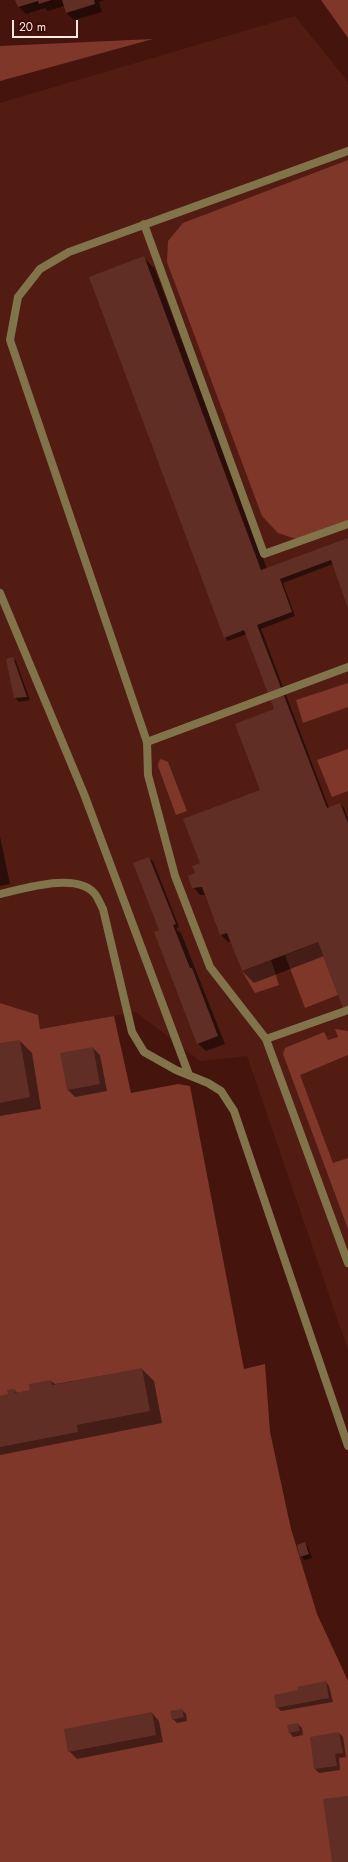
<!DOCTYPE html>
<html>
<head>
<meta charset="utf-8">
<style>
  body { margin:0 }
  #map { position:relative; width:348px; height:1862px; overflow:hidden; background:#45150d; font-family:Jost,sans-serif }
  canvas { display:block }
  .scale { position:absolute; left:12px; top:20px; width:66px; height:18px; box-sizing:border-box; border:2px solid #fde9e4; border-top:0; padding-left:5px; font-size:12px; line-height:14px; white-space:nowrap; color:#fde9e4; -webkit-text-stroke:3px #3a0a04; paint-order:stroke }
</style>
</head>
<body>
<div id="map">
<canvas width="348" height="1862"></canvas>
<div class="scale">20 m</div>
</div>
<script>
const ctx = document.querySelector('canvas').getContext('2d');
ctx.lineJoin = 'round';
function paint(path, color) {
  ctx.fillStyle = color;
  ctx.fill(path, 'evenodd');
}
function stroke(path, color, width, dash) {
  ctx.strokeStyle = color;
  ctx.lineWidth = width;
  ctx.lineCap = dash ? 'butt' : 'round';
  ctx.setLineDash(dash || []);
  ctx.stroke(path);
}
const built = new Path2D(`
  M 295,16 L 348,82 L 348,1350 L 247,1056 L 200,1061 L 136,1012 L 40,1029 L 20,1009 L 0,1003 L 0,103 Z`);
const green = new Path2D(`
  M 321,0 L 348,0 L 348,38 Z
  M 153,39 L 0,81 L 0,46 Z
  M 348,160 L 348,520 L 296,539 L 278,533 L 262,516 L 167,262 L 168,241 L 183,223 Z
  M 348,683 L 348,707 L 303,723 L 296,700 Z
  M 348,749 L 348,791 L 332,797 L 317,760 Z
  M 161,759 L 168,762 L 187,811 L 176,815 L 158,766 L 159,761 Z
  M 318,942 L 338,995 L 305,1008 L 285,955 Z
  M 271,960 L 279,985 L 255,993 L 242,971 Z
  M 0,1003 L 38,1015 L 40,1029 L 114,1016 L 131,1093 L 178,1084 L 190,1086 L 244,1369 L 265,1364 L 270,1432 L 291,1529 L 317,1614 L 348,1681 L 348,1862 L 0,1862 Z
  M 335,1029 L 348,1031 L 348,1055 L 300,1075 L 333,1163 L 348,1158 L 348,1229 L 283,1054 L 285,1048 L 324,1032 L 328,1040 L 338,1037 Z`);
const shadow = new Path2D(`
  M 17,0 L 104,0 L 99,2 L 102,12 L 74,20 L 67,13 L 64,6 L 48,11 L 45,8 L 26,14 L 18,6 Z
  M 143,257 L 155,269 L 267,569 L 348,539 L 348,605 L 333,564 L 283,583 L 295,616 L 261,629 L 329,808 L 340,804 L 344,808 L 348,819 L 348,1012 L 324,956 L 254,983 L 242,971 L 231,941 L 228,942 L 221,935 L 205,895 L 200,895 L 193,887 L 201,864 L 261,791 L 277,713 L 247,634 L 228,641 L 225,637 Z
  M 12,658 L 16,661 L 30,700 L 19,702 L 15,698 Z
  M 0,836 L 10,884 L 0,886 Z
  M 149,858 L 153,861 L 179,927 L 176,929 L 181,933 L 225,1044 L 206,1051 L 198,1044 L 155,933 L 161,931 Z
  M 20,1041 L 32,1053 L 41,1109 L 0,1116 L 0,1044 Z
  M 93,1048 L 100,1055 L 107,1091 L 75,1097 L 68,1090 Z
  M 142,1369 L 154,1381 L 162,1423 L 0,1455 L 0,1397 L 9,1395 L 14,1390 L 18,1393 L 32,1391 L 51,1381 L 55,1384 Z
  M 305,1543 L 308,1547 L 312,1558 L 305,1560 L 301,1557 L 298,1545 Z
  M 326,1682 L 329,1686 L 333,1702 L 281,1711 L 277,1707 L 299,1691 Z
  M 182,1710 L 186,1714 L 187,1721 L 177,1723 L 173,1719 Z
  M 152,1713 L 159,1721 L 163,1742 L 77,1759 L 69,1751 Z
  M 298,1724 L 302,1728 L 303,1735 L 293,1737 L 290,1733 L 289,1726 Z
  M 339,1733 L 343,1737 L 346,1757 L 339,1758 L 340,1770 L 319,1773 L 315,1769 L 311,1738 Z`);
const building = new Path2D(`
  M 15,0 L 51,0 L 39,4 L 38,1 L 18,7 Z
  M 62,0 L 94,0 L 95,4 L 66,13 Z
  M 144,256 L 261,570 L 348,538 L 348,608 L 331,560 L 280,579 L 292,612 L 257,625 L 327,808 L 340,803 L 348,823 L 348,1006 L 343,1008 L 318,942 L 242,971 L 227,933 L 220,935 L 202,887 L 192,888 L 188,876 L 195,873 L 192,866 L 200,863 L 183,819 L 260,790 L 235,724 L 274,709 L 244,630 L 224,638 L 89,277 Z
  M 13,657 L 27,697 L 14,698 L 6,659 Z
  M 149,857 L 176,924 L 173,925 L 190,968 L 192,968 L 218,1036 L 197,1044 L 154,932 L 159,930 L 133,863 Z
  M 20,1040 L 30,1097 L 0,1103 L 0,1043 Z
  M 93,1047 L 100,1084 L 67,1090 L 60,1053 Z
  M 142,1368 L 150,1411 L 77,1425 L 78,1432 L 0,1447 L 0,1396 L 8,1394 L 7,1390 L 15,1389 L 15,1393 L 30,1390 L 29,1384 L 51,1380 L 52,1385 Z
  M 305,1542 L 309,1554 L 300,1557 L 297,1545 Z
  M 326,1681 L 329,1698 L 276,1708 L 274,1695 L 298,1690 L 297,1687 Z
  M 182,1709 L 184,1717 L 172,1720 L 170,1711 Z
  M 152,1712 L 156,1735 L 68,1752 L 64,1729 Z
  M 298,1723 L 300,1731 L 289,1733 L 287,1725 Z
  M 339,1732 L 343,1753 L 335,1754 L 337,1766 L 314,1769 L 310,1737 Z
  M 348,1796 L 348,1862 L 332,1862 L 323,1799 Z`);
const lane = new Path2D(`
  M 348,151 L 69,252 L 40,269 L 18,297 L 10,340 L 147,742 L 148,775 L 175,876 L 210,967 L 266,1039 L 348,1263
  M 144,224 L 264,554 L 348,524
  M 0,593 L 84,794 L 189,1075
  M 147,742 L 348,667
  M 0,894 C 23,889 76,872 94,893 C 98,897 100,904 103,909 L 132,1032 L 144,1052 L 176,1070 L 208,1083 L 221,1091 L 234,1111 L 348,1446
  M 266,1039 L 348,1010`);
paint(built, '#521c13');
paint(green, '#7f372a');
paint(shadow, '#0007');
paint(building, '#612e25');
stroke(lane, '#81744a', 8);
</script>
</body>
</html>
